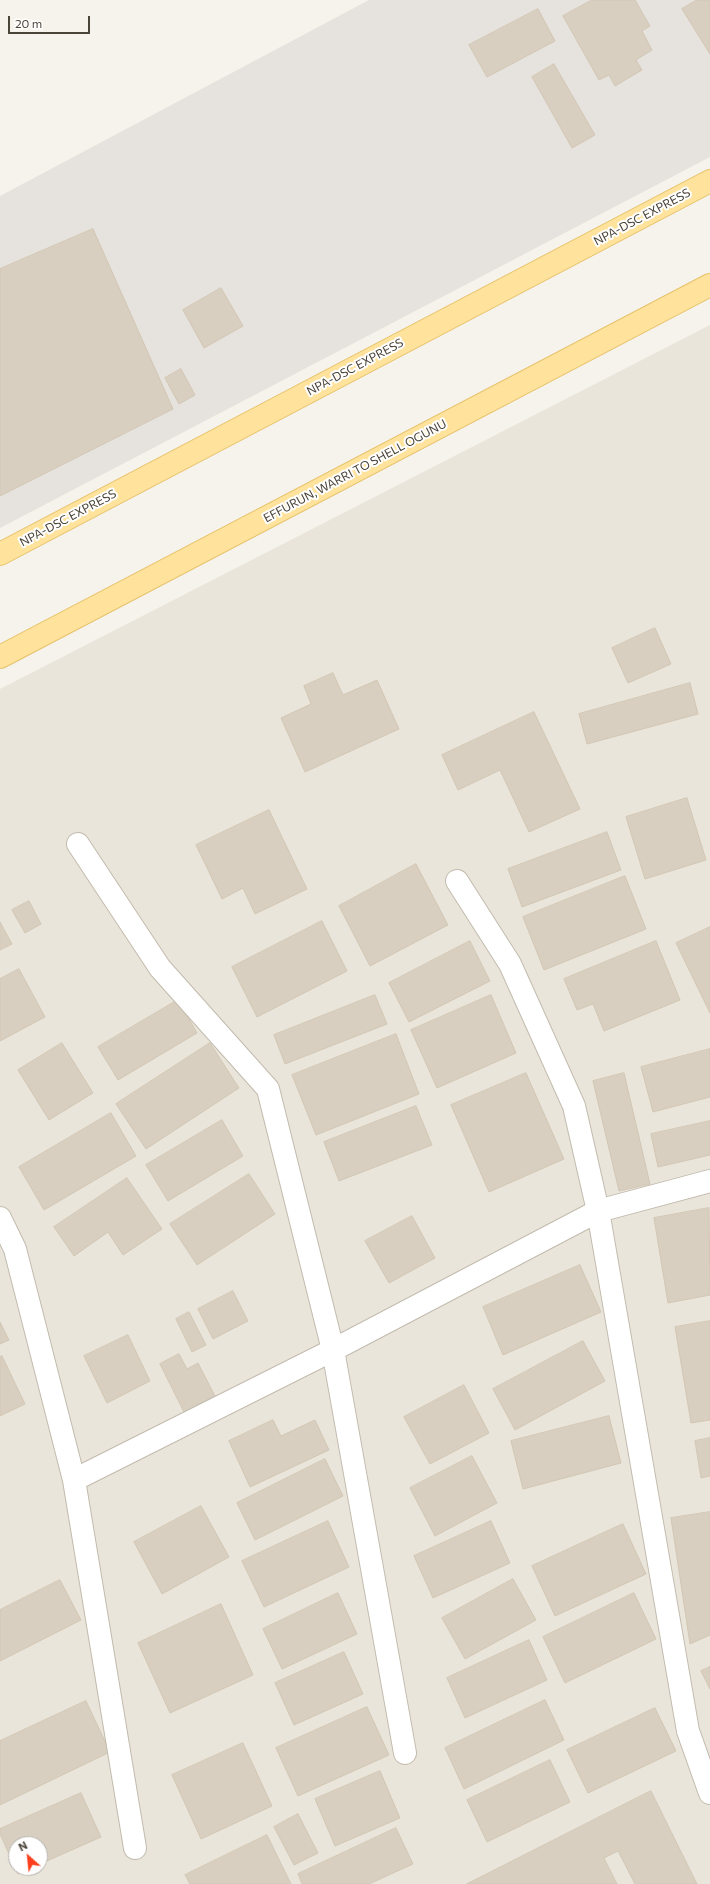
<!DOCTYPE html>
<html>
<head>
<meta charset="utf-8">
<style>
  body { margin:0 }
  #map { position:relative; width:710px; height:1884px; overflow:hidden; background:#f6f3ec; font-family:Commissioner,sans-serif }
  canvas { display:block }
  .north { position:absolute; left:8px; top:1836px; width:40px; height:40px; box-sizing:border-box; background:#fff; border:1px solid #b7b4b0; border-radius:50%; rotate:333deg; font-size:11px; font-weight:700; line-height:16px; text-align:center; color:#4b4439 }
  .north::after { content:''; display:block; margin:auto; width:14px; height:18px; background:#fc3f1d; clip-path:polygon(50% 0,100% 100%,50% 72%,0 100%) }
  .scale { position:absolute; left:8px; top:16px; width:82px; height:18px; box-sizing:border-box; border:2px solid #4b4439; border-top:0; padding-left:5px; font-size:12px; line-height:14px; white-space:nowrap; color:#4b4439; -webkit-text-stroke:3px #fff; paint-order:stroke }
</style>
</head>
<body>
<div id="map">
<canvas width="710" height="1884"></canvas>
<div class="north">N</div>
<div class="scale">20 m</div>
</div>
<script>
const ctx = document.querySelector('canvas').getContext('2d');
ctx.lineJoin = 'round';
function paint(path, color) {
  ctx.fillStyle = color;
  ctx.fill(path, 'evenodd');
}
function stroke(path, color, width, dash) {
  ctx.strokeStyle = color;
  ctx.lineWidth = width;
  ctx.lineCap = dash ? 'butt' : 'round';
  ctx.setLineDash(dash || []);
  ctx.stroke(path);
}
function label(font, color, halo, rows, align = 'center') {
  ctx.font = font + ' Commissioner,sans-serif';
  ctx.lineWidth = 4;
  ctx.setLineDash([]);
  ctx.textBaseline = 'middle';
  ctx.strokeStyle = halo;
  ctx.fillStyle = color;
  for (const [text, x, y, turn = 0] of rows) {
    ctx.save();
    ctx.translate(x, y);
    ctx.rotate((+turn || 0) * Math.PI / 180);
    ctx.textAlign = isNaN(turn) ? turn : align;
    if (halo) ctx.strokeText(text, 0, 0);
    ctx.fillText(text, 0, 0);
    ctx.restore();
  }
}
const residential = new Path2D(`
  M 710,325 L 710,1884 L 0,1884 L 0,689 ZM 16,1844 L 40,1844 L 40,1868 L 16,1868 Z`);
const industrial = new Path2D(`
  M 369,0 L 710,0 L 710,157 L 0,528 L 0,196 Z`);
const building = new Path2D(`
  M 592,0 L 635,0 L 650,26 L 642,31 L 652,50 L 636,60 L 642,70 L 615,86 L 609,75 L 599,80 L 563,16 Z
  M 697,0 L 710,0 L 710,54 L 682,9 Z
  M 538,9 L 555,41 L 487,77 L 469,45 Z
  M 554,64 L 595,135 L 572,148 L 532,77 Z
  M 93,229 L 173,409 L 0,496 L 0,269 Z
  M 221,288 L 243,326 L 204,348 L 183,310 Z
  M 181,369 L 195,395 L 179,404 L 165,378 Z
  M 655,628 L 671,664 L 628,683 L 612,648 Z
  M 333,673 L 343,695 L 377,680 L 399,729 L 305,772 L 281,718 L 311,704 L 304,686 Z
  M 690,683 L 698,714 L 587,744 L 579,714 Z
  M 534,712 L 580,809 L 529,832 L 500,770 L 458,790 L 442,755 Z
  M 687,798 L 706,860 L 645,879 L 626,817 Z
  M 269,810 L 307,889 L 255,914 L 243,888 L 222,899 L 196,845 Z
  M 607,832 L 621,870 L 522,907 L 508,869 Z
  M 416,864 L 448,925 L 370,966 L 339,906 Z
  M 625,876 L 646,929 L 544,970 L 523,917 Z
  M 29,901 L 41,924 L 25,933 L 12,910 Z
  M 322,921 L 347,971 L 257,1017 L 232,967 Z
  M 0,922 L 12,944 L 0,950 Z
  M 710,927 L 710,1013 L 676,943 Z
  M 470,941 L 490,981 L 409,1022 L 389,983 Z
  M 656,941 L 680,1000 L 604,1031 L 593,1004 L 577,1010 L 564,979 Z
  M 19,969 L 45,1017 L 0,1041 L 0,979 Z
  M 375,995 L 387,1024 L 285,1064 L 274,1035 Z
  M 491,995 L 516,1053 L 437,1088 L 411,1030 Z
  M 178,1000 L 197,1033 L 118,1080 L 98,1047 Z
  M 396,1034 L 419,1094 L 316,1135 L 292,1075 Z
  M 62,1043 L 93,1093 L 49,1120 L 18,1070 Z
  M 210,1043 L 239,1088 L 146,1149 L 116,1104 Z
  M 710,1049 L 710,1097 L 653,1112 L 641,1067 Z
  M 526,1073 L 564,1159 L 489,1192 L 451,1105 Z
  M 624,1073 L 650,1184 L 619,1191 L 593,1081 Z
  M 416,1106 L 432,1145 L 339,1181 L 324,1142 Z
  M 111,1113 L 136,1156 L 44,1210 L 19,1167 Z
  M 222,1120 L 243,1156 L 168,1201 L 146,1165 Z
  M 710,1121 L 710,1155 L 658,1167 L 651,1134 Z
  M 249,1174 L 275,1214 L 197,1265 L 170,1224 Z
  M 127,1178 L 162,1229 L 123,1255 L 108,1232 L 74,1256 L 54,1227 Z
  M 709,1208 L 710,1295 L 668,1303 L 654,1218 Z
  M 412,1216 L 435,1258 L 389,1283 L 365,1241 Z
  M 580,1265 L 601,1312 L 503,1355 L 483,1307 Z
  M 233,1291 L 248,1321 L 213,1339 L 198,1309 Z
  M 189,1312 L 206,1345 L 192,1352 L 176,1319 Z
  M 710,1321 L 710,1420 L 691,1423 L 675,1327 Z
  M 0,1322 L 9,1340 L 0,1344 Z
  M 128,1335 L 150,1381 L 107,1403 L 84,1356 Z
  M 583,1341 L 605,1381 L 515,1430 L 493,1389 Z
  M 179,1354 L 187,1369 L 198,1363 L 215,1396 L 184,1412 L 160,1364 Z
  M 2,1356 L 25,1404 L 0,1416 L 0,1357 Z
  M 464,1385 L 489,1433 L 430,1464 L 404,1417 Z
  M 609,1416 L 621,1463 L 523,1489 L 511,1441 Z
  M 273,1420 L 281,1436 L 315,1420 L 329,1450 L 250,1487 L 229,1441 Z
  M 710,1438 L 710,1476 L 701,1478 L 695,1441 Z
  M 472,1456 L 497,1503 L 435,1536 L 410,1488 Z
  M 325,1459 L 343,1496 L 255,1540 L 237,1503 Z
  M 201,1506 L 229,1557 L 162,1594 L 134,1542 Z
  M 710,1512 L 710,1635 L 690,1644 L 671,1518 Z
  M 328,1521 L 349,1567 L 264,1607 L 242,1561 Z
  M 491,1521 L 510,1563 L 433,1598 L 414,1556 Z
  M 623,1524 L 646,1574 L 555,1616 L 532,1566 Z
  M 513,1579 L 536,1620 L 465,1659 L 442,1618 Z
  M 60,1580 L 81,1620 L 0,1661 L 0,1610 Z
  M 338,1593 L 357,1634 L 282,1669 L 263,1629 Z
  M 634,1593 L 656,1639 L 565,1683 L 543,1637 Z
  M 221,1604 L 253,1675 L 170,1713 L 138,1643 Z
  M 529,1640 L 547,1680 L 465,1718 L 447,1678 Z
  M 344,1652 L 363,1694 L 294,1725 L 275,1683 Z
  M 710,1667 L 710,1689 L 701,1671 Z
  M 545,1700 L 564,1740 L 464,1789 L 445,1748 Z
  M 86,1701 L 110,1752 L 0,1805 L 0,1741 Z
  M 367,1707 L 389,1755 L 298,1796 L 276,1748 Z
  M 655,1708 L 676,1751 L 588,1793 L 567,1750 Z
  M 243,1743 L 272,1806 L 201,1839 L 172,1775 Z
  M 550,1760 L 570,1802 L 487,1842 L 467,1800 Z
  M 380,1771 L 400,1818 L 335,1846 L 315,1799 Z
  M 651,1791 L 697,1884 L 635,1884 L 618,1851 L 604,1858 L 617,1884 L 467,1884 Z
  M 81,1793 L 101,1837 L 40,1864 L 40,1844 L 16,1844 L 16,1868 L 31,1868 L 18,1874 L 0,1834 L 0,1829 Z
  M 298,1814 L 318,1853 L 294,1865 L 274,1827 Z
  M 396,1828 L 413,1864 L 369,1884 L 302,1884 L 298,1874 Z
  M 267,1835 L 291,1884 L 190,1884 L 185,1875 Z`);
const minor = new Path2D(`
  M 78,844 L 160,968 L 268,1089 L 333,1350 L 405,1753
  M 457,881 L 510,964 L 574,1106 L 598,1211 L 688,1731 L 710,1793
  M 0,1218 L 15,1249 L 74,1480 L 135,1848
  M 74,1480 L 333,1350 L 598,1211 L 710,1181`);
const major = new Path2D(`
  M 0,554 L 710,181
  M 0,657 L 710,285`);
const streetNames = [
  ["NPA-DSC EXPRESS",642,217,-28],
  ["NPA-DSC EXPRESS",355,367,-28],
  ["EFFURUN, WARRI TO SHELL OGUNU",355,471,-28],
  ["NPA-DSC EXPRESS",68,518,-28]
];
paint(residential, '#eae5da');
paint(industrial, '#e6e2dd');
paint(building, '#d8cfc1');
stroke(building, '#d3c7b4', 1);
stroke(minor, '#c2bbae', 24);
stroke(major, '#e6c16a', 24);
stroke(minor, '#fff', 22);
stroke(major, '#ffe39c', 22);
label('12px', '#4b4439', '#fff', streetNames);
</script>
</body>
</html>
